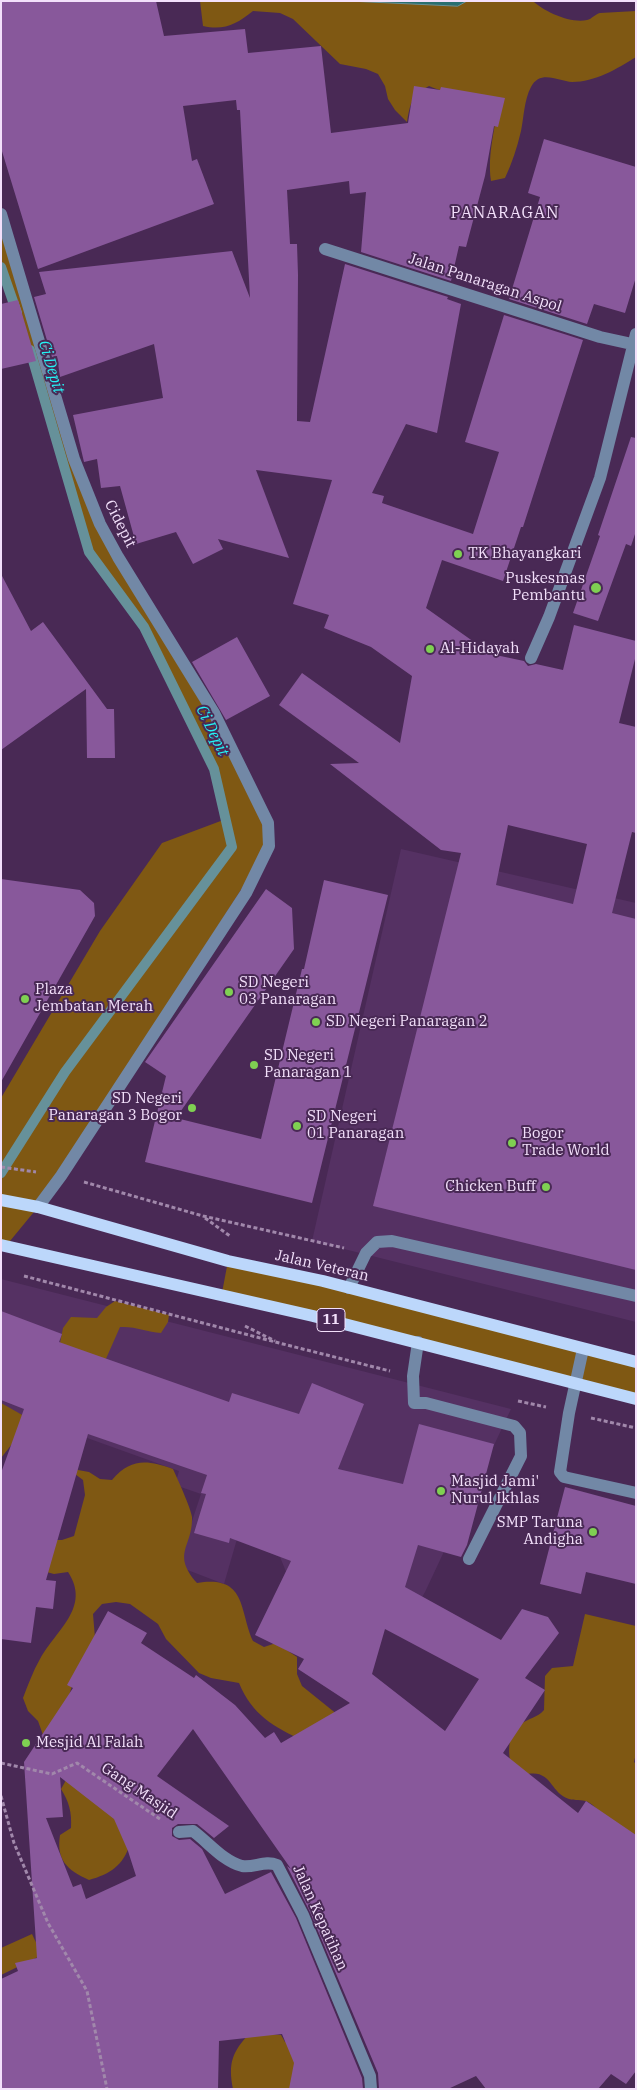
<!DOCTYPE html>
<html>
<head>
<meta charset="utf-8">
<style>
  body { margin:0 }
  #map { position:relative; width:637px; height:2090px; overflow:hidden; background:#492955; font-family:"IBM Plex Serif",serif }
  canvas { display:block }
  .frame { position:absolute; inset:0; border:2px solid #f3e0fb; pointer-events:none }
</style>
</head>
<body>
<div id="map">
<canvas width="637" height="2090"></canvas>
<div class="frame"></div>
</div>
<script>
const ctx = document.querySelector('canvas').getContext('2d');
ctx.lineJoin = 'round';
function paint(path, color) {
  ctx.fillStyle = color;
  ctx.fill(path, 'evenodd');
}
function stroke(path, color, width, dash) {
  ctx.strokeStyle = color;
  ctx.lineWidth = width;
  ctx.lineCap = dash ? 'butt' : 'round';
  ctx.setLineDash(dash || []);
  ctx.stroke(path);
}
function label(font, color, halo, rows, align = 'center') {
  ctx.font = font + ' "IBM Plex Serif",serif';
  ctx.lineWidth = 4;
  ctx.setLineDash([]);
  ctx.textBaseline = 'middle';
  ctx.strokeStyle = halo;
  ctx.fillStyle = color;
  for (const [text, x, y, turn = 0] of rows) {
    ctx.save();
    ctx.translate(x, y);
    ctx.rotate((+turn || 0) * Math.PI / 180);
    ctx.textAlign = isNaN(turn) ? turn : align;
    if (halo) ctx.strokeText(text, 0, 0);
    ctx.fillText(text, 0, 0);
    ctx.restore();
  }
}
const built = new Path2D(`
  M 401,849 L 636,903 L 636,1322 L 312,1241 Z
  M 1,1279 L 511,1409 L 425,1592 L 410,1618 L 287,1574 L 280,1557 L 237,1539 L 224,1584 L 177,1566 L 201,1494 L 175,1485 L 179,1471 L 1,1407 Z`);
const green = new Path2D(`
  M 200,1 L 533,1 C 543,11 571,24 587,20 C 592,19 595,14 600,13 C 612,12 624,12 636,11 L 636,57 C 617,69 595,82 572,82 C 559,81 540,69 531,87 C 524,100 524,117 521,131 C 517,148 512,163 505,178 L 491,181 C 487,152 496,129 498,100 C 476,90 451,97 429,86 C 412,95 410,103 407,122 L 395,110 L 388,99 L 385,86 L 378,74 L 366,69 L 340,64 L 293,19 L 280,13 L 253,11 C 237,24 224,31 203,26 Z
  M 1,218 L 84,482 L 146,604 L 254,798 L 269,846 L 38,1207 L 1,1252 L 1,1173 L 4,1168 L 1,1167 L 1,1098 L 100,931 L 162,843 L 226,819 L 214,769 L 144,627 L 89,552 L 1,270 Z
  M 228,1261 L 636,1362 L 636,1399 L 221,1298 Z
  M 115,1301 L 169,1315 L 168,1322 L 161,1333 C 147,1332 135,1326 120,1327 L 105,1361 L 70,1460 L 78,1470 L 89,1472 L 100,1479 L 112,1480 C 131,1458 147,1460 173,1469 C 177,1478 191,1508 192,1517 C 193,1547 171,1553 197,1583 C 247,1575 239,1610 253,1641 L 264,1647 L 276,1643 L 297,1657 L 297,1674 L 302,1686 L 338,1715 L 304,1741 C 274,1727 252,1715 239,1683 L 211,1678 L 199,1673 L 166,1639 L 158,1624 L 130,1604 L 116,1602 L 102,1604 L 93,1614 L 95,1638 L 74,1679 L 69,1696 L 111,1811 L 130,1844 C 123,1866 110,1874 89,1880 C 67,1870 56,1860 60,1835 L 71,1828 C 72,1812 69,1802 61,1789 L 65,1782 L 66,1769 L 43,1735 L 38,1721 L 28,1711 L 23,1698 C 28,1685 33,1671 40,1659 C 57,1629 91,1607 68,1572 L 54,1574 L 39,1570 L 43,1540 L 62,1540 L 74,1536 L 85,1495 L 83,1480 L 71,1471 L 12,1444 L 1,1458 L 1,1403 L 33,1421 L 59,1348 L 63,1328 L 71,1317 L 97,1318 L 106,1307 Z
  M 585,1614 L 636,1626 L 636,1753 L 634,1762 L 636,1764 L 636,1836 C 625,1829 613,1822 603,1814 C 597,1810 594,1805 588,1802 C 581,1799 575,1801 569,1799 C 550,1793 552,1770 528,1774 L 510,1760 C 508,1747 509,1733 521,1724 C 529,1718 537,1718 544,1710 L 545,1676 L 552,1668 L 573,1666 Z
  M 32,1934 L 42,1955 L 1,1975 L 1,1948 Z
  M 250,2033 L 281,2035 L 285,2042 L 301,2046 L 302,2089 L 233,2089 C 228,2063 232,2052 250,2033 Z`);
const water = new Path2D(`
  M 349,1 L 467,1 L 458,6 Z`);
const stream = new Path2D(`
  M 1,267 L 17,313
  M 1,1173 L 65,1072 L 232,847 L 214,769 L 144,627 L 89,552 L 30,350`);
const building = new Path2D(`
  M 1,1 L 156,1 L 164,36 L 245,29 L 248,53 L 321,46 L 331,133 L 408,123 L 414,86 L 440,90 L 441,87 L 505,98 L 498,127 L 494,126 L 485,176 L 466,247 L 459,246 L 451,281 L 361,252 L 366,192 L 350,194 L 349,181 L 287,190 L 290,244 L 297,244 L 298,275 L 297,421 L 310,422 L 345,264 L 448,297 L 447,299 L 461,304 L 437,433 L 406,424 L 372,493 L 384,496 L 382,503 L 473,534 L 499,452 L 465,442 L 504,315 L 583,340 L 523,527 L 521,527 L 503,581 L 442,560 L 426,608 L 491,654 L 524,661 L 528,666 L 536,664 L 563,670 L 574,625 L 636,641 L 636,655 L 619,723 L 636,727 L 636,833 L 632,832 L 612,913 L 636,919 L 636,1270 L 373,1206 L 461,853 L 441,850 L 330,764 L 359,763 L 279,705 L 302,673 L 400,743 L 412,676 L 371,647 L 324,628 L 329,615 L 293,604 L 332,480 L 256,470 L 289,558 L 218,539 L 223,549 L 193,564 L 176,532 L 136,544 L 120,486 L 101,488 L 97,459 L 84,462 L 73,415 L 163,398 L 154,344 L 60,377 L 57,356 L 52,357 L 34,297 L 46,294 L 39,272 L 232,251 L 250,298 L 240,110 L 237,110 L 236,100 L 183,106 L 192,161 L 197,159 L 214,204 L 38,269 L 1,148 ZM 508,825 L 587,844 L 573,904 L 496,885 Z
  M 544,139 L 636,167 L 636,277 L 625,313 L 594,304 L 587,324 L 509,299 L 540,197 L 528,193 Z
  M 18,300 L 36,361 L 1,369 L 1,304 Z
  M 631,437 L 636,438 L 636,531 L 631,546 L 626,544 L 598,621 L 573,613 L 600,536 L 598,535 Z
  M 1,574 L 31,631 L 43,622 L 107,709 L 114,709 L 115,758 L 87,758 L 86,689 L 1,750 Z
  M 237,637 L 270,696 L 226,720 L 192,662 Z
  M 1,879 L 80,890 L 94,903 L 95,916 L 1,1082 Z
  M 324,880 L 388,895 L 312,1203 L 145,1162 L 166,1076 L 145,1062 L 266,889 L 292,908 L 294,949 L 176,1118 L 261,1139 L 302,969 L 304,969 Z
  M 1,1311 L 62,1334 L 59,1342 L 229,1402 L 232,1393 L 299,1414 L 312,1383 L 364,1404 L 338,1469 L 403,1484 L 419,1424 L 494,1444 L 467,1545 L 461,1557 L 418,1545 L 405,1587 L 501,1640 L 522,1609 L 548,1617 L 559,1633 L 525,1678 L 545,1690 L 503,1753 L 578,1813 L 586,1801 L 636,1835 L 636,2071 L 626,2084 L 611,2074 L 598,2089 L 486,2089 L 476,2076 L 448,2089 L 379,2089 L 378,2073 L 310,1912 L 287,1866 L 291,1869 L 193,1729 L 157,1776 L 229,1826 L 214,1838 L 197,1824 L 178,1824 L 172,1828 L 172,1836 L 179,1840 L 190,1839 L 202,1849 L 225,1894 L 271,1872 L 296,1918 L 362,2078 L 363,2089 L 289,2089 L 294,2063 L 282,2034 L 219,2041 L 218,2089 L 1,2089 L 1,1979 L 18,1971 L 15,1963 L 37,1958 L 24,1762 L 73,1688 L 67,1685 L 108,1611 L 147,1633 L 141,1643 L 194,1678 L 196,1675 L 235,1705 L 265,1738 L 274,1732 L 281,1743 L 350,1703 L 298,1669 L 304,1659 L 255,1635 L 291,1561 L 230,1538 L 229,1543 L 194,1533 L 206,1494 L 201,1493 L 207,1475 L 88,1434 L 46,1580 L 56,1581 L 53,1609 L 36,1607 L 31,1643 L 1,1639 L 1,1473 L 24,1409 L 1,1400 ZM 385,1629 L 479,1679 L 445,1731 L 372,1674 ZM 60,1777 L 114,1819 L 128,1851 L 136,1876 L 86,1899 L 81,1884 L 73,1887 L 46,1818 L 63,1817 Z
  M 565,1487 L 636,1506 L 636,1584 L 586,1572 L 581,1594 L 540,1584 Z`);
const path = new Path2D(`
  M 1,1167 L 36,1172
  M 84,1182 L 203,1216 L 344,1248
  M 205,1218 L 230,1236
  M 24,1276 L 283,1344 L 390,1371
  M 245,1326 L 275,1341
  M 518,1401 L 546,1407
  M 591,1418 L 636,1428
  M 1,1763 L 52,1774 L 77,1763 L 160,1819
  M 1,1796 L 14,1843 L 48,1923 L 87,1991 L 107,2089`);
const minor = new Path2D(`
  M 1,214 L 74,459 L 100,524 L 118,557 L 214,713 L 268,823 L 269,846 L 246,893 L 61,1176 L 38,1207
  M 325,249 L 600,337 L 636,345
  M 531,658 L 549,617 L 600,478 L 636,334
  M 349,1288 L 366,1253 L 377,1242 L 392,1241 L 636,1296
  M 418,1342 L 413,1376 L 414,1403 L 426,1403 L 514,1426 L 520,1433 L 521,1456 L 469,1559
  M 583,1349 L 569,1413 L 560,1472 L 564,1477 L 636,1493
  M 179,1832 L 193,1831 C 208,1842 224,1862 242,1866 C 254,1868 265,1860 277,1865 L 303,1915 L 370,2076 L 371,2089`);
const major = new Path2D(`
  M 1,1200 L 38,1207 L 228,1261 L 323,1281 L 636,1362
  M 1,1245 L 313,1316 L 636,1399`);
const markers = [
  [458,554,5,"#7fd052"],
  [596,588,6,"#7fd052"],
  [430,649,5,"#7fd052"],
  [229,992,5,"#7fd052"],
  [25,999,5,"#7fd052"],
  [316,1022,5,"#7fd052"],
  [254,1065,5,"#7fd052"],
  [192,1108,5,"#7fd052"],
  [297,1126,5,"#7fd052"],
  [512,1143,5,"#7fd052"],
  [546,1187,5,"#7fd052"],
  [441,1491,5,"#7fd052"],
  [593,1532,5,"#7fd052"],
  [26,1743,5,"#7fd052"]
];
const shields = [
  [331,1320,28]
];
const shieldNames = [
  ["11",331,1320]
];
const streetNames = [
  ["Jalan Panaragan Aspol",485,283,18],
  ["Cidepit",120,524,63],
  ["Jalan Veteran",322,1266,13],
  ["Gang Masjid",139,1791,34],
  ["Jalan Kepatihan",320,1918,66]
];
const poiNames = [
  ["TK Bhayangkari",468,554],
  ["Puskesmas",585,579,"right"],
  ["Pembantu",585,596,"right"],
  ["Al-Hidayah",440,649],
  ["SD Negeri",239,983],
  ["03 Panaragan",239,1000],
  ["Plaza",35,990],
  ["Jembatan Merah",35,1007],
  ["SD Negeri Panaragan 2",326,1022],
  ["SD Negeri",264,1056],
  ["Panaragan 1",264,1073],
  ["SD Negeri",182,1099,"right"],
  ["Panaragan 3 Bogor",182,1116,"right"],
  ["SD Negeri",307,1117],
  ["01 Panaragan",307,1134],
  ["Bogor",522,1134],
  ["Trade World",522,1151],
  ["Chicken Buff",536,1187,"right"],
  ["Masjid Jami'",451,1482],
  ["Nurul Ikhlas",451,1499],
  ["SMP Taruna",583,1523,"right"],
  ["Andigha",583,1540,"right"],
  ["Mesjid Al Falah",36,1743]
];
const neighbourhoodNames = [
  ["PANARAGAN",505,213]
];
const waterNames = [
  ["Ci Depit",51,367,73],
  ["Ci Depit",212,731,64]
];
paint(built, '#553163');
paint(green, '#7f5813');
paint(water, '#296f70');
stroke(water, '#66919a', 1);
stroke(stream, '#66919a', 10);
paint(building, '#88589b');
stroke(path, '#a188ab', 3, [4, 2.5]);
stroke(minor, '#7288a6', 12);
stroke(major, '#bcd7fb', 12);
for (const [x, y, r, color] of markers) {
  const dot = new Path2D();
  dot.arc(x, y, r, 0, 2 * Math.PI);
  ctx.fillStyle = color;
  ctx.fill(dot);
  stroke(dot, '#492955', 2);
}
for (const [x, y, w] of shields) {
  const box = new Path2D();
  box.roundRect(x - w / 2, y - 11.5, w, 23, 4);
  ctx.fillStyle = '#492955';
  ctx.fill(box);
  stroke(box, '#f3e0fb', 1);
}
label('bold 14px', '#f3e0fb', null, shieldNames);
label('15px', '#f3e0fb', '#492955', streetNames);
label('15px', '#f3e0fb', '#492955', poiNames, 'left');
ctx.letterSpacing = '1px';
label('16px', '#f3e0fb', '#492955', neighbourhoodNames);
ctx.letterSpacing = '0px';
label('italic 16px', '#24f3f5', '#492955', waterNames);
</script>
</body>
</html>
